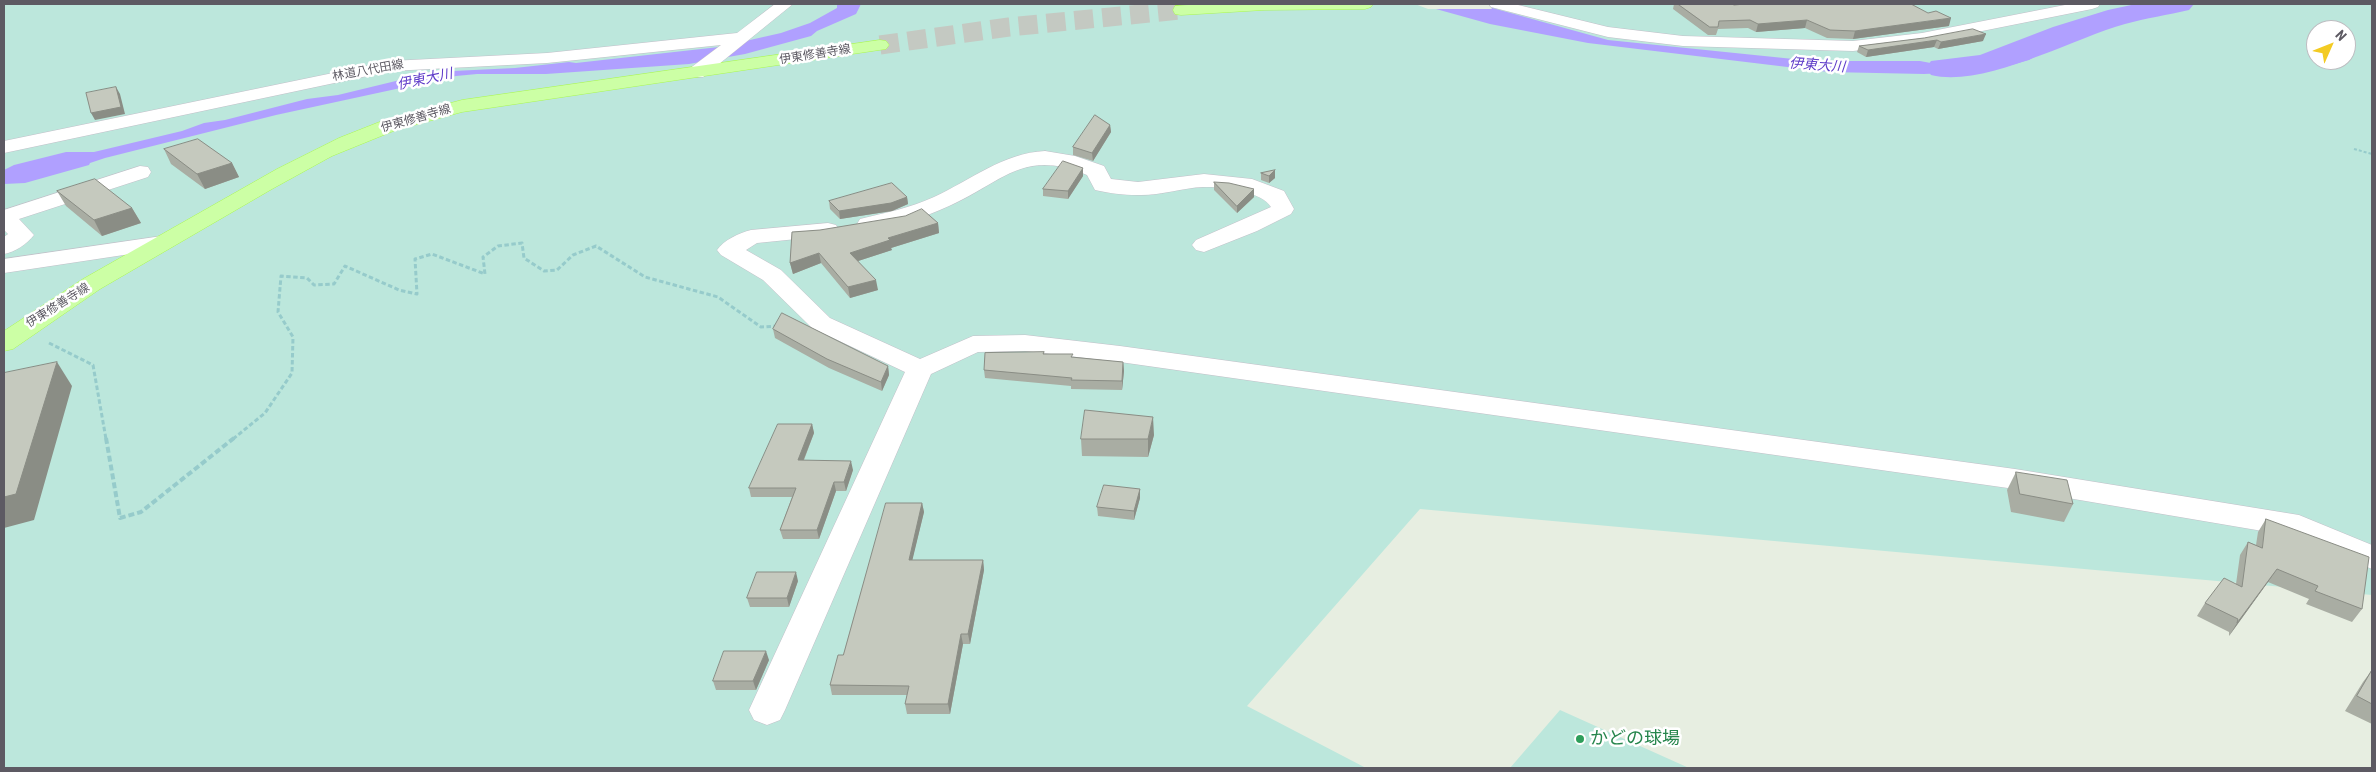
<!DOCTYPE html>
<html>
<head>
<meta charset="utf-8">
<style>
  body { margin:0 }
  #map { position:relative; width:2376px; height:772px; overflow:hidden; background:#e7eee1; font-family:"Roboto Condensed",sans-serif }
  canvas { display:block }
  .frame { position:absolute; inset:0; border:5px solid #5d5a63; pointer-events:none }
  .north { position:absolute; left:2306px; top:20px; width:50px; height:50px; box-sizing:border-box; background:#fff; border:1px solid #bebdc1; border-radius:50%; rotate:46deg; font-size:14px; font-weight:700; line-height:20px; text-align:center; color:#5d5a63 }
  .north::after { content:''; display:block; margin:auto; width:18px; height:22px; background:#f3cb23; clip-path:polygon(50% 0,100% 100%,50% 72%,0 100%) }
</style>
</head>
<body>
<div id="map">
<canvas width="2376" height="772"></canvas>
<div class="frame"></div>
<div class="north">N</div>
</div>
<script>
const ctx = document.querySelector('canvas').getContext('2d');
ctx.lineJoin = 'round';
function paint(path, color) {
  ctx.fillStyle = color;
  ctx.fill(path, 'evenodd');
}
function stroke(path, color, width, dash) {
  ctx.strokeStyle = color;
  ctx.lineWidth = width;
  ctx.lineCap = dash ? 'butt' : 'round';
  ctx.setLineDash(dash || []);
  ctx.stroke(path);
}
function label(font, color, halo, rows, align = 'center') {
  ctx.font = font + ' "Roboto Condensed","Noto Sans JP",sans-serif';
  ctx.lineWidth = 5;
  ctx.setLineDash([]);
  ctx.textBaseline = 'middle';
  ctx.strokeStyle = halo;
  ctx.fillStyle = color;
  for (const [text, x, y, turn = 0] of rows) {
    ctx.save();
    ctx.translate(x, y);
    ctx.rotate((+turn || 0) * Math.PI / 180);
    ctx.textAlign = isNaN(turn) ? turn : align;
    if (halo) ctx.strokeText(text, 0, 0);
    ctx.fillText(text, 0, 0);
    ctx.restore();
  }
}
const green = new Path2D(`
  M 4,4 L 2372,4 L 2372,595 L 1420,509 L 1247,706 L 1366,768 L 4,768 ZM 2316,30 L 2346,30 L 2346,60 L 2316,60 Z
  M 1560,710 L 1689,768 L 1510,768 Z`);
const water = new Path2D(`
  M 837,4 L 861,4 L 856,14 L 817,31 L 811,36 L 745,54 L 689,64 L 546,74 L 477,74 L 456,76 L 276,115 L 105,158 L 90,163 L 89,165 L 25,183 L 4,184 L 4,170 L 14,165 L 66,152 L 94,152 L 182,131 L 204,123 L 225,120 L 307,99 L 338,95 L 433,72 L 515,68 L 569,62 L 576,63 L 719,47 L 781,33 L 810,23 L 837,8 Z
  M 1418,4 L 1478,4 L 1608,40 L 1813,61 L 1920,61 L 1936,64 L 2022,54 L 2044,38 L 2045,51 L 2029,60 L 1990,71 L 1924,74 L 1829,72 L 1588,43 L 1490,24 Z`);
const pier = new Path2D(`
  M 1415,4 L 1489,4 L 1492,9 L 1428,9 Z`);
const river = new Path2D(`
  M 2136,4 L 2194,4 L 2189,10 C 2168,15 2146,18 2125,24 C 2071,39 1985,88 1931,75 L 1926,68 L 1931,61 L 1980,55 L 2053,27 L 2108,10 Z`);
const primaryTunnel = new Path2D(`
  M 880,45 L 1009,27 L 1181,10`);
const pathFar2 = new Path2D(`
  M 2354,149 L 2372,154`);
const pathFar1 = new Path2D(`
  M 49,343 L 93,365 L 106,439
  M 233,439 L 265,413 L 292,373 L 293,337 L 278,312 L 281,276 L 307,278 L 314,285 L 334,284 L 345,266 L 399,290 L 417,294 L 415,259 L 432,254 L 485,274 L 483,257 L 498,246 L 522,243 L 524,258 L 544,271 L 557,270 L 573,255 L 596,246 L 645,277 L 718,297 L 761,327 L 778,326`);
const path = new Path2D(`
  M 106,438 L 120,518 L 141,512 L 234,438`);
const minor = new Path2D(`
  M 775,4 L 793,4 L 703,77 L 689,77 L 687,73 L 689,69 L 721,45 L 547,63 L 391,71 L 4,153 L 4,141 L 391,61 L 547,53 L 737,33 Z
  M 1489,4 L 1514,4 L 1608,27 L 1683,36 L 1853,41 L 1922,33 L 2070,4 L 2100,4 L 2098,7 L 2092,9 L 1922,43 L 1853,51 L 1683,46 L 1608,37 L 1491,7 Z
  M 1045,151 L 1075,156 L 1104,166 L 1111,179 L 1138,182 L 1204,174 L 1252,179 L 1284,191 L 1294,209 L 1291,214 L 1257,231 L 1204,252 L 1196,250 L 1192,245 L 1196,240 L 1271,207 C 1262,191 1220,186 1203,187 C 1181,188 1159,196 1137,195 C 1124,195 1108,193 1095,190 L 1087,175 C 1023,148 1003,182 949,206 C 923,218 896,226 868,231 L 860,229 L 857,224 L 860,219 C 885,213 910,208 934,197 C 971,180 1003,153 1045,151 Z
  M 140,166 L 148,167 L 151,172 L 148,177 L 19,219 L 34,235 C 27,244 15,252 4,254 L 4,237 L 8,234 L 4,230 L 4,210 Z
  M 828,223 L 836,225 L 839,230 L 836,235 L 757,243 L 746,250 L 781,270 L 830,318 L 920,359 L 973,336 L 1025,335 L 1120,346 L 2015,469 L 2299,515 L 2372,545 L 2372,569 L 2292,536 L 2015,489 L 1120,362 L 1025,351 L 978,352 L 931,374 L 785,710 L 780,720 L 767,725 L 754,720 L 749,710 L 905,372 L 812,328 L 763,280 L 721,255 L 717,250 C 724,240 739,233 751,230 Z
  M 162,236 L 170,238 L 174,243 L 170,248 L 4,273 L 4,259 Z`);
const primary = new Path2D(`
  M 1202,4 L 1373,4 L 1371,7 L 1365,9 L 1264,10 L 1181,15 L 1175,14 L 1173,10 L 1175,6 Z
  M 880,40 L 886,41 L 889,45 L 886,49 L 462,112 L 396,130 L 332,156 L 272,189 L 100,289 L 13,349 L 4,351 L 4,331 L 83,279 L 277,169 L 339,138 L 382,121 L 462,100 Z`);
const wall = new Path2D(`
  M 1674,4 L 1732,4 L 1734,5 L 1949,26 L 1853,39 L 1827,38 L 1805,28 L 1756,32 L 1748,28 L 1718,29 L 1716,35 L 1708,35 L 1673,9 Z
  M 1924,38 L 1983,41 L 1938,49 L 1934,47 L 1866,57 L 1857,52 L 1859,46 Z
  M 1110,125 L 1111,132 L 1093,161 L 1073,155 L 1073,147 Z
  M 164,149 L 232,163 L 239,177 L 205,189 L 171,164 Z
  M 1083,168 L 1083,176 L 1068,199 L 1043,196 L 1043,189 Z
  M 1275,170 L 1275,178 L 1269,183 L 1261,180 L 1261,173 Z
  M 1214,182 L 1254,197 L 1237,213 L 1214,190 Z
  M 57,191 L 132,208 L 141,223 L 102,236 L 66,206 Z
  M 907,197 L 908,204 L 892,211 L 840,219 L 830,209 L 829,201 Z
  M 938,223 L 939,233 L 891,248 L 892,250 L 858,261 L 878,290 L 850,298 L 821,263 L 793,274 L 790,263 L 792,232 Z
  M 773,329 L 888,366 L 889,375 L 882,391 L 829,368 L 775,338 Z
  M 1044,352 L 1044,354 L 1073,358 L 1123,362 L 1124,371 L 1122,390 L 1071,389 L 1071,386 L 985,378 L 984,370 Z
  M 812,424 L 814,433 L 804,460 L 853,470 L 846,491 L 836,491 L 819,539 L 783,539 L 780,530 L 792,497 L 751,497 L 749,488 Z
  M 1154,435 L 1148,457 L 1082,456 L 1081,439 Z
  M 2016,472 L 2073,504 L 2064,522 L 2011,512 L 2007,490 Z
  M 1140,489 L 1140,498 L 1134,520 L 1098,516 L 1097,507 Z
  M 922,503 L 924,512 L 912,560 L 983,560 L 984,570 L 970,644 L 963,644 L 950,714 L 907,714 L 905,704 L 907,695 L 832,695 L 830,685 L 843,655 Z
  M 2266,519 L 2362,609 L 2352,622 L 2306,604 L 2309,599 L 2268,582 L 2229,636 L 2229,632 L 2197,616 L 2205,603 L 2236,584 L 2240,555 L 2248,542 L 2256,545 L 2258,532 Z
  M 798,581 L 789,607 L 750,607 L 747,598 Z
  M 769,660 L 756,690 L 716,690 L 713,681 Z
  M 2372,670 L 2372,724 L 2345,711 L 2363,682 Z`);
const shadedWall = new Path2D(`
  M 1951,18 L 1949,26 L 1853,39 L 1855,31 Z
  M 1807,20 L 1805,28 L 1756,32 L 1758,24 Z
  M 1986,34 L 1983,41 L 1938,49 L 1941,42 Z
  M 1937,40 L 1934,47 L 1866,57 L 1868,50 Z
  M 116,87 L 120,94 L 125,114 L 95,120 L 91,113 Z
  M 1110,125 L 1111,132 L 1093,161 L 1092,153 Z
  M 232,163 L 239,177 L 205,189 L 197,174 Z
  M 1083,168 L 1083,176 L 1068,199 L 1068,191 Z
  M 1275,170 L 1275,178 L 1269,183 L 1269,176 Z
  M 1254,189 L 1254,197 L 1237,213 L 1237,206 Z
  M 907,197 L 908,204 L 892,211 L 840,219 L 839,211 Z
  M 132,208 L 141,223 L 102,236 L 94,220 Z
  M 938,223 L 939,233 L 891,248 L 892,250 L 852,263 L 850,253 L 888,238 Z
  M 819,253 L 821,263 L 793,274 L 790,263 Z
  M 876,280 L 878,290 L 850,298 L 848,287 Z
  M 57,362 L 72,386 L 34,520 L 4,528 L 4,497 Z
  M 1123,362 L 1124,371 L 1122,390 L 1122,381 Z
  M 888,366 L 889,375 L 882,391 L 881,382 Z
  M 1153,417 L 1154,435 L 1148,457 L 1148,439 Z
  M 812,424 L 814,433 L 800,469 L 798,460 Z
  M 851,461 L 853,470 L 846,491 L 844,482 Z
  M 834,482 L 836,491 L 819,539 L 817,530 Z
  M 1140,489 L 1140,498 L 1134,520 L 1134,511 Z
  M 922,503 L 924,512 L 910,570 L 909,560 Z
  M 983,560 L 984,570 L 970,644 L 968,634 Z
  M 2277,569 L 2268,582 L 2229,636 L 2237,623 Z
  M 796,572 L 798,581 L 789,607 L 787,598 Z
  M 961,634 L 963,644 L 950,714 L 948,704 Z
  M 766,651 L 769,660 L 756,690 L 753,681 Z`);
const building = new Path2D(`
  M 1678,4 L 1732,4 L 1734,5 L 1745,4 L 1911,4 L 1928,13 L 1936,11 L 1951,18 L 1855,31 L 1830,30 L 1807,20 L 1758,24 L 1750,20 L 1719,21 L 1718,27 L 1710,27 Z
  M 1973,29 L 1986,34 L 1941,42 L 1937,40 L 1868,50 L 1859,46 L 1924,38 Z
  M 116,87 L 121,107 L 91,113 L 86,93 Z
  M 1095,115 L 1110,125 L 1092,153 L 1073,147 Z
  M 198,139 L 232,163 L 197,174 L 164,149 Z
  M 1063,161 L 1083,168 L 1068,191 L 1043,189 Z
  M 1275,170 L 1269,176 L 1261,173 Z
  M 95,179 L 132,208 L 94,220 L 57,191 Z
  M 1214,182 L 1229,183 L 1254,189 L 1237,206 Z
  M 892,183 L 907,197 L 891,203 L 839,211 L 829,201 Z
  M 922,209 L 938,223 L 888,238 L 890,240 L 850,253 L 876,280 L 848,287 L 819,253 L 790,263 L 792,232 L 820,230 L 905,216 Z
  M 782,313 L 888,366 L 881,382 L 827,359 L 773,329 Z
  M 1044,352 L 1043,354 L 1073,354 L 1071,357 L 1123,362 L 1122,381 L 1071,380 L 1072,378 L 984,370 L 985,353 Z
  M 57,362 L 16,494 L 4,497 L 4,373 Z
  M 1085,410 L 1153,417 L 1148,439 L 1081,439 Z
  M 778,424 L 812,424 L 798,460 L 851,461 L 844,482 L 834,482 L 817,530 L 780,530 L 796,488 L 749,488 Z
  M 2016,472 L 2067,480 L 2073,504 L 2020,494 Z
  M 1104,485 L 1140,489 L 1134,511 L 1097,507 Z
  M 886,503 L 922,503 L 909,560 L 983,560 L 968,634 L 961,634 L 948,704 L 905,704 L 909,686 L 830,685 L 838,655 L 843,655 Z
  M 2266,519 L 2369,557 L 2362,609 L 2315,591 L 2318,586 L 2277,569 L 2237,623 L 2238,619 L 2205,603 L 2224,578 L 2242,587 L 2248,542 L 2262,548 Z
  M 757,572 L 796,572 L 787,598 L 747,598 Z
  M 724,651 L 766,651 L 753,681 L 713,681 Z
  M 2372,670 L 2372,704 L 2357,696 Z`);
const markers = [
  [1580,739,5,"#2e9e5b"]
];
const farStreetnames = [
  ["伊東修善寺線",815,55,-9],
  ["林道八代田線",368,71,-10],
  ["伊東修善寺線",416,119,-16],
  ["伊東修善寺線",58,306,-32]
];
const farWaternames = [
  ["伊東大川",1817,66,4],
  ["伊東大川",425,80,-12]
];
const nearLeisurenames = [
  ["かどの球場",1590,739]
];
paint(green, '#bce7dc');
paint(water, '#b0a0ff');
paint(pier, '#e7eee1');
paint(river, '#b0a0ff');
stroke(primaryTunnel, '#c4c9c2', 19, [19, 9]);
stroke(minor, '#c3c0c9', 1);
stroke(primary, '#acf94f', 1);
stroke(pathFar2, '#96cbcb', 2, [3, 2]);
stroke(pathFar1, '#96cbcb', 3, [4.5, 2.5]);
stroke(path, '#96cbcb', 4, [6, 3]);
paint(minor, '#fff');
paint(primary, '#ccffa5');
paint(wall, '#a9ada3');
paint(shadedWall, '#8a8d85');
paint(building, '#c5c9be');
stroke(building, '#8a8d85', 1);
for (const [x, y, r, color] of markers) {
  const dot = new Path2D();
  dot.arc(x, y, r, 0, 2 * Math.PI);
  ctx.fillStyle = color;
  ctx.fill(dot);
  stroke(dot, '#fff', 2);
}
label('12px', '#5d5a63', '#fff', farStreetnames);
label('italic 14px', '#5f3cc9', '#fff', farWaternames);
label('18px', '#27864d', '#fff', nearLeisurenames, 'left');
</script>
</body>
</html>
